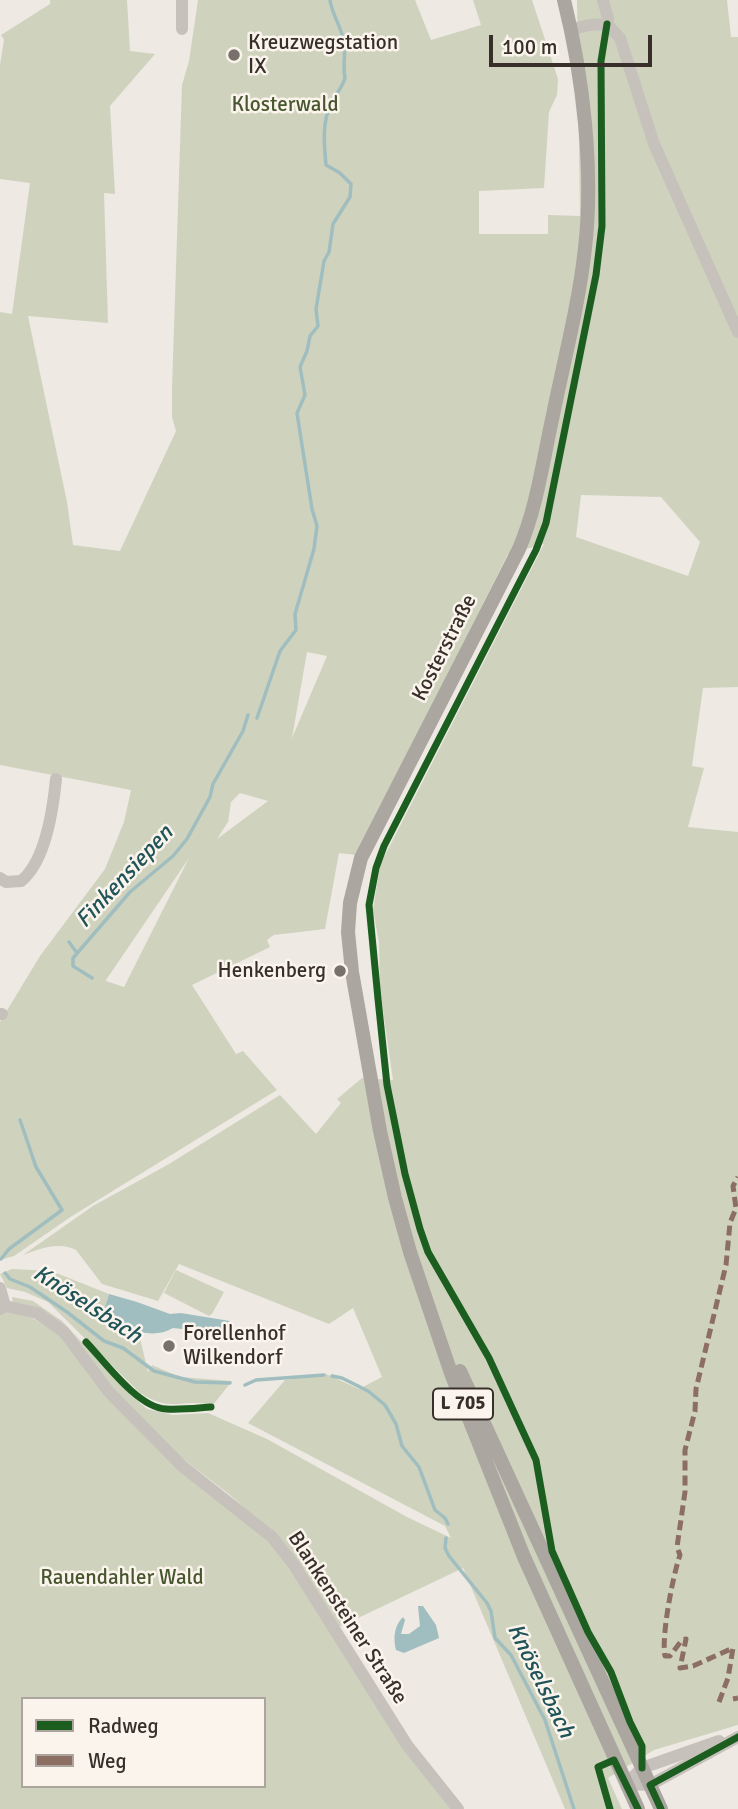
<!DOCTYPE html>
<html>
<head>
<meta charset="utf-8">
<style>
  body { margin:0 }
  #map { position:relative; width:738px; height:1809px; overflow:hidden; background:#eee9e3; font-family:Signika,sans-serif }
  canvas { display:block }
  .legend { position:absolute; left:21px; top:1697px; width:245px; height:91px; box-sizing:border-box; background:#faf4ec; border:2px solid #aca59e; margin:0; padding:9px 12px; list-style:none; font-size:21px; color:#382f2a }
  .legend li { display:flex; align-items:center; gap:14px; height:35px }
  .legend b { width:35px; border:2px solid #aca59e }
  .scale { position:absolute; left:489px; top:35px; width:163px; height:32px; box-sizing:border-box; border:4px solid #382f2a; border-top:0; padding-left:9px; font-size:21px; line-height:24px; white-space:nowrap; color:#382f2a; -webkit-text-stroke:5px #faf4ec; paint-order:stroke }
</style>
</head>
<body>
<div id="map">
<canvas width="738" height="1809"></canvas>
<ul class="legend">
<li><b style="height:9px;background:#1b5e20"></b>Radweg</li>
<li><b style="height:9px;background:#8d6e63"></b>Weg</li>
</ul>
<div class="scale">100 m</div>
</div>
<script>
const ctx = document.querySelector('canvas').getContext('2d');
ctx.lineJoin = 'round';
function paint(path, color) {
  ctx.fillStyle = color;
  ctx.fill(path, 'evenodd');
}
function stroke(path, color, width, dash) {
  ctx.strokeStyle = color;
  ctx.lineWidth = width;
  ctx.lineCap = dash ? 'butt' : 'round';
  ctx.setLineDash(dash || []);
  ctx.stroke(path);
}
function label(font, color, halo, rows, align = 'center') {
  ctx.font = font + ' Signika,sans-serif';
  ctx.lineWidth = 5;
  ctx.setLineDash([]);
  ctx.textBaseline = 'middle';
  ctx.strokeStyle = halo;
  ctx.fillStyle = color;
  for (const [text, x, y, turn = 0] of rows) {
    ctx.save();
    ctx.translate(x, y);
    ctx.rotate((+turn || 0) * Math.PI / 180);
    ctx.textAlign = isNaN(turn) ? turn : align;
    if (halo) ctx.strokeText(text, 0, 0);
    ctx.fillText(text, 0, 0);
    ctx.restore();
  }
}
const green = new Path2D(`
  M 50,0 L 127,0 L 130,51 L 155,54 L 110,106 L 115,194 L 104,193 L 108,323 L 28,316 L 67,502 L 73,545 L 120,551 L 176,431 L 172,417 L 172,388 L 182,85 L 189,61 L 198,0 L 415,0 L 431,40 L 481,25 L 473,0 L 532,0 L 558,79 L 557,95 L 549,112 L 544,188 L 479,191 L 479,234 L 548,234 L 548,215 L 580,216 L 577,0 L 727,0 L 731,37 L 738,37 L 738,687 L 703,688 L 692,766 L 704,768 L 688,827 L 738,832 L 738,1725 L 654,1750 L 608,1778 L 622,1809 L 565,1809 L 463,1568 L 337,1628 L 274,1534 L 230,1495 L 174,1452 L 110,1389 L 87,1355 L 13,1302 L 12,1297 L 33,1301 L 62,1321 L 132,1396 L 147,1409 L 173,1415 L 208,1413 L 267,1439 L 407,1517 L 451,1538 L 445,1526 L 248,1423 L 285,1380 L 326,1374 L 359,1389 L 382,1377 L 353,1308 L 329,1324 L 179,1264 L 158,1301 L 102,1284 L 76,1250 C 60,1241 38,1249 23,1255 L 93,1206 L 169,1164 L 280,1095 L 316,1134 L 341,1103 L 337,1099 L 362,1078 L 393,1080 L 380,990 L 379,942 L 373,910 L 380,865 L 544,544 L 508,554 L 356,855 L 339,853 L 325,929 L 274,935 L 267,940 L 270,947 L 192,985 L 236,1054 L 243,1051 L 277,1090 L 72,1216 L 14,1256 L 0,1260 L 0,1022 L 40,956 L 105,869 L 124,822 L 131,790 L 0,765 L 0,312 L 12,314 L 30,183 L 0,179 L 0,65 L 4,40 L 1,35 L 50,4 ZM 581,495 L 661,497 L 700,542 L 688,576 L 576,537 ZM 307,652 L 327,656 L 292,738 ZM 240,793 L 268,801 L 217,839 L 228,822 L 231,802 ZM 189,858 L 124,987 L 106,981 L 106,980 Z
  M 12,1269 L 51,1271 L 109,1294 L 102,1317 L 104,1321 L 126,1327 L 139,1334 L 148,1372 L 152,1365 L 180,1377 L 232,1381 L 213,1405 C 181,1398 172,1414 139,1392 L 48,1302 L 25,1292 L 7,1288 L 0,1274 Z
  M 176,1270 L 224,1292 L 212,1314 L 209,1316 L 164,1293 Z
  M 0,1311 L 16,1312 L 34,1319 L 60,1335 L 106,1395 L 269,1542 L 292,1568 L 452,1809 L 0,1809 ZM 23,1699 L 264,1699 L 264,1786 L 23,1786 Z`);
const water = new Path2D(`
  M 109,1294 L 137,1302 L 170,1314 L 181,1313 L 230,1321 L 228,1334 L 173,1328 C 151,1341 126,1327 104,1322 L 102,1317 Z
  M 418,1606 L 423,1606 L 436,1625 L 439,1638 L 404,1653 L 396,1650 C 393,1638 394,1626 403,1617 L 405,1620 L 401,1634 L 409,1634 L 420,1626 Z`);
const stream = new Path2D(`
  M 257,718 L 280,651 L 296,630 L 295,614 L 314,549 L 317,526 L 312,509 L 297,413 L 305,395 L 300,367 L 307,351 L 310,336 L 318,326 L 316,309 L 324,261 L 329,252 L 333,224 L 350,197 L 351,184 L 340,173 L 326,165 C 324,144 322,122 331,103 C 336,94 342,88 345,78 C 342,65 347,52 343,38 C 340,25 332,14 330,0
  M 69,942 L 77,953
  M 92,978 L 73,966 L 73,958 L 130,892 L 173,856 L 187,839 L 210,797 L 213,784 L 243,731 L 248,715
  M 1,1259 L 9,1249 L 62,1210 L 36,1167 L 20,1120
  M 5,1273 L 10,1279 L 30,1287 L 67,1312 L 104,1341 L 123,1348 L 154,1371 L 195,1382 L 230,1383
  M 332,1376 L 342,1378 L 368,1391 L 385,1405 L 396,1424 L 402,1446 L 419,1467 L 435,1510 L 445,1518 L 448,1524
  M 245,1385 L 256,1380 L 324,1375
  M 446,1538 L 445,1548 L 449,1556 L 487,1603 L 491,1611 L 495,1638 L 511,1655 L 545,1720 L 574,1809`);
const minor = new Path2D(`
  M 182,0 L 182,29
  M 603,0 L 608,18 L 607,24
  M 570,30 L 589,25 L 607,24 L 620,38 L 654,144 L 738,332
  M 0,878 L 6,882 L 21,881 C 46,861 53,809 56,779
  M 0,1014 L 2,1014
  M 0,1288 L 5,1306
  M 0,1309 L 5,1306 L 37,1313 L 64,1332 L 109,1392 L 182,1466 L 272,1537 L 294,1565 L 407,1745 L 458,1809
  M 626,1784 L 650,1785 L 738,1737
  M 626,1784 L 642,1768 L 719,1741`);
const major = new Path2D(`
  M 564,0 C 583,76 594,170 585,248 C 579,304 564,360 553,415 C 543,460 537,507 519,549 L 361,858 L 350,903 L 348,932 L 352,972 L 380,1131 L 395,1198 L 410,1252 L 452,1376 L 524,1557 L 638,1809
  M 460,1371 L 661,1809`);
const quiet = new Path2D(`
  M 733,1699 L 738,1698
  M 719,1702 L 728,1678 L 733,1648 L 693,1666 L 680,1668 L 686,1639 L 682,1640 L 670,1656 L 665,1656 C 661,1637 673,1575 680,1555 L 677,1547 L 685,1492 L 685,1450 L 695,1411 L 696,1389 L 726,1265 L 730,1223 L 736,1208 L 733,1186 L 738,1177`);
const cycleway = new Path2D(`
  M 607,24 L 601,61 L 602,226 L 596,275 L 546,523 L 536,550 L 384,846 L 376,868 L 369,905 L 378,999 L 387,1085 L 405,1174 L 420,1229 L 428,1252 L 489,1358 L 536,1460 L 552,1551 L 588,1632 L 611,1672 L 630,1722 L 642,1746 L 642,1768
  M 86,1342 C 105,1362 138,1408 166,1409 C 181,1410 197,1408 211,1407
  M 610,1809 L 598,1767 L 614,1760 L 638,1809
  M 661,1809 L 650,1785 L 738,1737`);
const markers = [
  [234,55,7,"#78706b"],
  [340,971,7,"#78706b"],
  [169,1346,7,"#78706b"]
];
const shields = [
  [463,1404,60]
];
const shieldNames = [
  ["L 705",463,1404]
];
const poiNames = [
  ["Kreuzwegstation",248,43],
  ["IX",248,67],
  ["Henkenberg",326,971,"right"],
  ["Forellenhof",183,1334],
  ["Wilkendorf",183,1358]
];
const parkNames = [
  ["Klosterwald",285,105],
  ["Rauendahler Wald",122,1578]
];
const streetNames = [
  ["Kosterstraße",445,648,-63],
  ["Blankensteiner Straße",347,1618,57]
];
const waterNames = [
  ["Finkensiepen",125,877,-47],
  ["Knöselsbach",87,1305,33],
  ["Knöselsbach",540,1681,64]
];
paint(green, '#cfd3be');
paint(water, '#a0bebf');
stroke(stream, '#a0bebf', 3.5);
stroke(minor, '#c7c1bc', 12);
stroke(major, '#aca6a1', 14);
stroke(quiet, '#8d6e63', 5, [10, 5]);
stroke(cycleway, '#1b5e20', 7);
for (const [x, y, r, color] of markers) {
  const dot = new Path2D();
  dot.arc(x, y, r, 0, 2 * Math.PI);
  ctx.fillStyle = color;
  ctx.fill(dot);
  stroke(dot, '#faf4ec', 2.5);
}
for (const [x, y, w] of shields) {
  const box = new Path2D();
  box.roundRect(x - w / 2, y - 15.5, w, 31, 5);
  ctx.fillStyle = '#faf4ec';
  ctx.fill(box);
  stroke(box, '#382f2a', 2);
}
label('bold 19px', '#382f2a', null, shieldNames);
label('21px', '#382f2a', '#faf4ec', poiNames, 'left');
label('21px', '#47562e', '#faf4ec', parkNames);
label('21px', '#382f2a', '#faf4ec', streetNames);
label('italic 23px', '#205459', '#faf4ec', waterNames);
</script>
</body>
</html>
